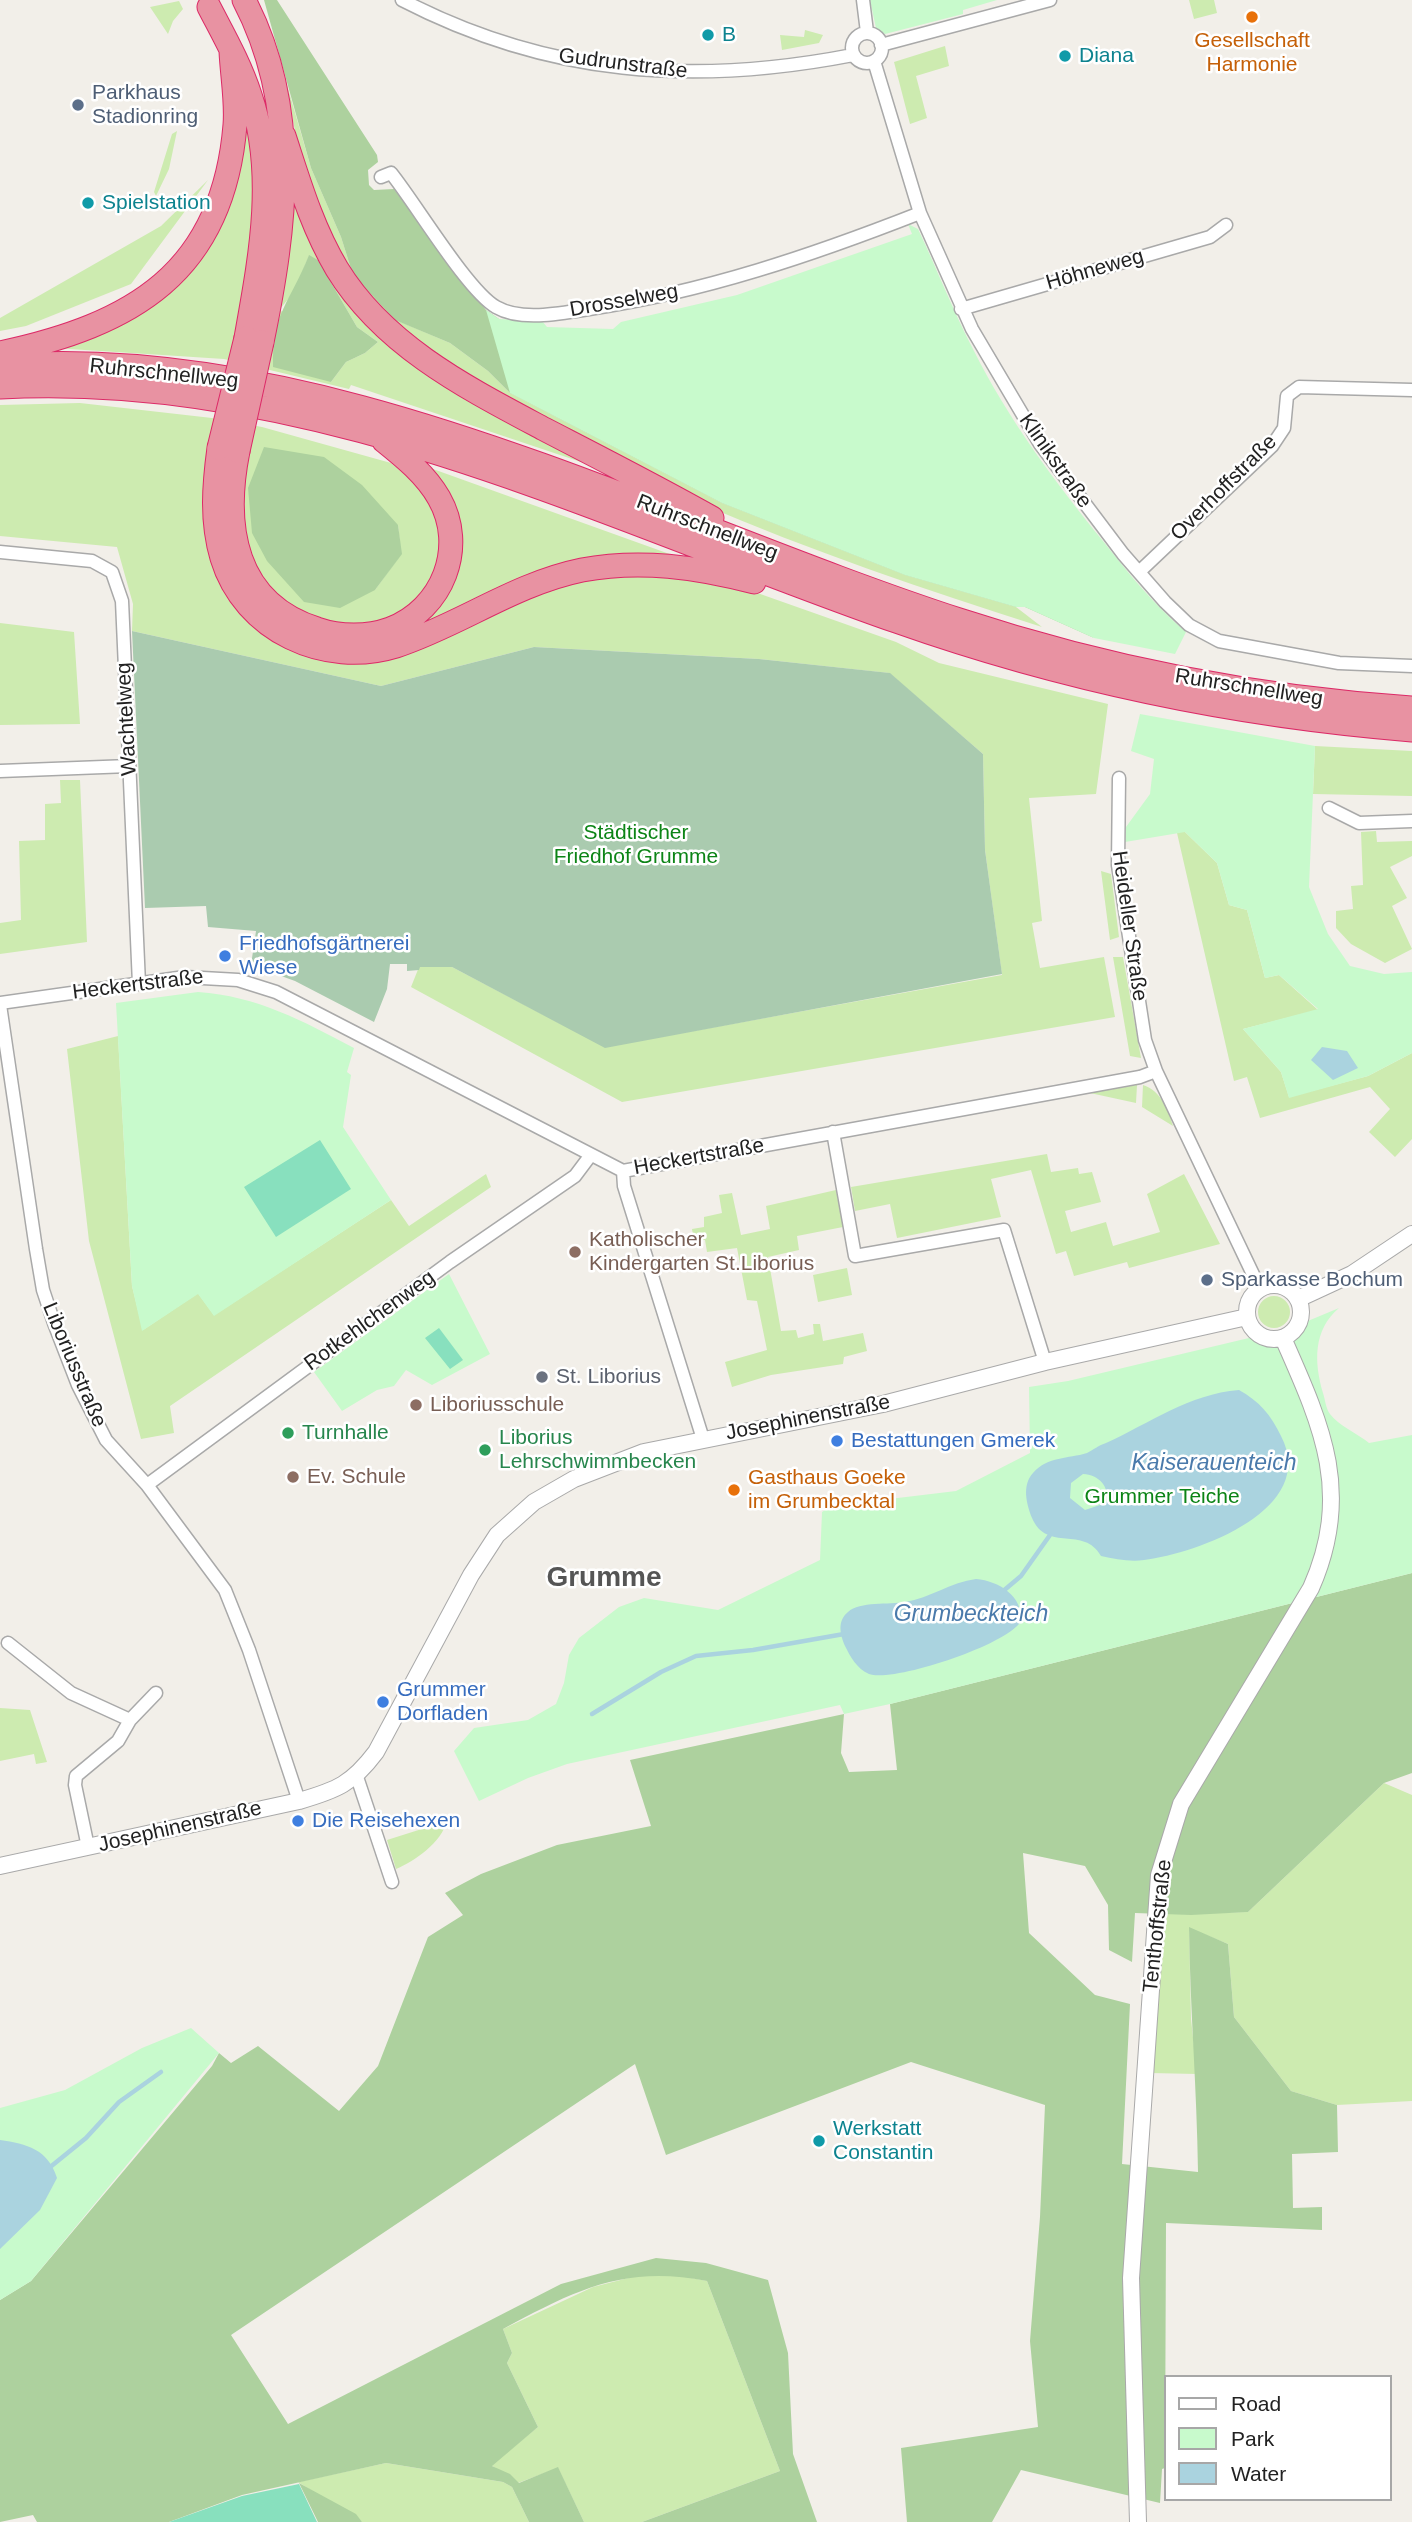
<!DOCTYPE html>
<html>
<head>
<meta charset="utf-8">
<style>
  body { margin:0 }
  #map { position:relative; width:1412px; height:2522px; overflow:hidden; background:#f2efe9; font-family:Helvetica,sans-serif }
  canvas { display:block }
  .legend { position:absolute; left:1164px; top:2375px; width:228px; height:126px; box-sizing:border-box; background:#fff; border:2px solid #a7a7a7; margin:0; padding:9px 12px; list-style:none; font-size:21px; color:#222 }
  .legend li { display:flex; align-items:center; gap:14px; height:35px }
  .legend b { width:35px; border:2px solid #a7a7a7 }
</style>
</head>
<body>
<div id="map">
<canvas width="1412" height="2522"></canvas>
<ul class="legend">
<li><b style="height:9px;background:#fff"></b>Road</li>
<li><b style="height:19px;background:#c8facc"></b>Park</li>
<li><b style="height:19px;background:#aad3df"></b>Water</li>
</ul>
</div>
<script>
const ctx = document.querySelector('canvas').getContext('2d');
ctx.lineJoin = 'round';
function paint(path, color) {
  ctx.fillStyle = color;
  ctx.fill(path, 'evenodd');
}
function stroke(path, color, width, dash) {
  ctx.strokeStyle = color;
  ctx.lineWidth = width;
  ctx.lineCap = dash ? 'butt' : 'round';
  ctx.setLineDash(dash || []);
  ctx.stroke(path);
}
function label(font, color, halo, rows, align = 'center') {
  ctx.font = font + ' Helvetica,sans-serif';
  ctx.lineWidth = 5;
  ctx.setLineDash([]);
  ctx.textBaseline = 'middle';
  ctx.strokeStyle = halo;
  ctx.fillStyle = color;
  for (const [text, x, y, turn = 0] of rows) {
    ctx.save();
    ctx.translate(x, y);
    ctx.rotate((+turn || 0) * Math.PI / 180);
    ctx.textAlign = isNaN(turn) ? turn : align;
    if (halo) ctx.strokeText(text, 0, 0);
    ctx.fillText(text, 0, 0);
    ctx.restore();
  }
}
const grass = new Path2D(`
  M 1189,0 L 1214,0 L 1217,13 L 1194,19 Z
  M 179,1 L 183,9 L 173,21 L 168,34 L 150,7 Z
  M 805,30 L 823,35 L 819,43 L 782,50 L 780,35 L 804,37 Z
  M 945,46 L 949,66 L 916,76 L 927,118 L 910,124 L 894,62 Z
  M 285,78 L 311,168 L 341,237 L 353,275 L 396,320 L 450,343 L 488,371 L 510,393 L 722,503 L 905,575 L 1016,607 L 1042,627 C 926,590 811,551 699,503 C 649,482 601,452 554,426 C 483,389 406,350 357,286 C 310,223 299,153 285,78 Z
  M 242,104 L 290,196 L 296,196 L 334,282 L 585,461 L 584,463 L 351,385 L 349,389 L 224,359 L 54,348 L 193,263 ZM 309,256 L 318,260 L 357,327 L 378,342 L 365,353 L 346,362 L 331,382 L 280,309 L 294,292 Z
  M 177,131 L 169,169 L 156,196 L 154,192 L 172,134 Z
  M 208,180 L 131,284 L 26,326 L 0,331 L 0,318 L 161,226 Z
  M 80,403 L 212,418 L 262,427 L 391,463 L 427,493 L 443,531 L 440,567 L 410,610 L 372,627 L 326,625 L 281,603 L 207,519 L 322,658 L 555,584 L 642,572 L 732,584 L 896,642 L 939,663 L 1108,704 L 1096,794 L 1029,798 L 1042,921 L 1032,923 L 1040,968 L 1104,957 L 1115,1017 L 622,1102 L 411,987 L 419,967 L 452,967 L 605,1047 L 1002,975 L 985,850 L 983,754 L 889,673 L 759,659 L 534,647 L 381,686 L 132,631 L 133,604 L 117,547 L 0,536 L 0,405 ZM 398,525 L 401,554 L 375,590 Z
  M 419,464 L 689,561 L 659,558 L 414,626 L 456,560 Z
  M 0,623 L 74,632 L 80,724 L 0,725 Z
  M 1315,746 L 1412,751 L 1412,796 L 1313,794 Z
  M 60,780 L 80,780 L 87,942 L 0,954 L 0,923 L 21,920 L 19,841 L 45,840 L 45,804 L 61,803 Z
  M 1184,831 L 1217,863 L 1229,905 L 1247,910 L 1265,978 L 1279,975 L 1318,1010 L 1243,1029 L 1281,1072 L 1289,1097 L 1368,1076 L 1412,1053 L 1412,1139 L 1395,1157 L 1369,1132 L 1390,1109 L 1370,1087 L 1260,1118 L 1247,1077 L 1234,1081 L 1177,833 Z
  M 1376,831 L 1377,842 L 1412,841 L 1412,856 L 1390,867 L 1407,898 L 1392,906 L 1412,949 L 1385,963 L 1351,944 L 1336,928 L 1336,911 L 1353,909 L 1351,886 L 1363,885 L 1361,832 Z
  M 1101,871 L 1111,874 L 1119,937 L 1110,940 Z
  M 1113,957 L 1123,957 L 1141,1058 L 1130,1056 Z
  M 118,1036 L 132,1286 L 143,1330 L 198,1293 L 214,1315 L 391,1200 L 409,1226 L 486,1174 L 491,1187 L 170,1406 L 174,1433 L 141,1439 L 89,1241 L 67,1049 Z
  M 1137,1085 L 1136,1103 L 1090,1093 Z
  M 1143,1085 C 1161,1091 1168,1109 1173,1126 L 1142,1107 Z
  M 1047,1154 L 1051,1172 L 1078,1168 L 1079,1174 L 1092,1172 L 1101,1202 L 1065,1211 L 1071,1232 L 1106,1222 L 1113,1246 L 1160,1232 L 1147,1194 L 1184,1174 L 1220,1244 L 1129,1268 L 1127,1262 L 1074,1276 L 1066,1251 L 1056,1254 L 1031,1170 L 991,1179 L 1001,1217 L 897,1238 L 890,1204 L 855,1211 L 851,1187 Z
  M 836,1190 L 843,1227 L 797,1236 L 799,1250 L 768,1257 L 781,1331 L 796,1330 L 798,1338 L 814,1334 L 813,1324 L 820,1324 L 823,1341 L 863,1333 L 867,1351 L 844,1357 L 843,1364 L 771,1375 L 732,1387 L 725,1362 L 767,1350 L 757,1301 L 747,1300 L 737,1248 L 707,1252 L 705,1240 L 694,1241 L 692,1229 L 704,1227 L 704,1217 L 722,1213 L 719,1195 L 732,1193 L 741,1235 L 770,1229 L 766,1206 Z
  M 847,1268 L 852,1295 L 818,1302 L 813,1275 Z
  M1258 1312a16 16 0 1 1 32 0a16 16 0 1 1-32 0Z
  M 0,1708 L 30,1710 L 47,1762 L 36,1764 L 34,1754 L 0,1761 Z
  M 1384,1783 L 1412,1795 L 1412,2101 L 1337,2105 L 1291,2091 L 1234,2017 L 1228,1944 L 1189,1928 L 1191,2019 L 1197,2074 L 1150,2073 L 1162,1914 L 1248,1912 Z
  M 447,1821 C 441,1843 415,1861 396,1869 L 387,1840 Z
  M 640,2275 L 677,2275 L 707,2281 L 780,2471 L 642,2522 L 584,2522 L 558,2468 L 518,2483 L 491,2465 L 538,2427 L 507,2363 L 512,2353 L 503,2329 L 593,2287 Z
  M 386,2463 L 503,2482 L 512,2487 L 529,2522 L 362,2522 L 298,2482 Z`);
const forest = new Path2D(`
  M 264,0 L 277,0 L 377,155 L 378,162 L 368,170 L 369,185 L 374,190 L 394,189 L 486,310 L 499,319 L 973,556 L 1094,638 L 1025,607 L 1016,607 L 905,575 L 722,503 L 510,393 L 488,371 L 450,343 L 395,320 L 353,275 L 341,237 L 311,168 Z
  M 309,255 L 318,260 L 357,327 L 378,342 L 365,353 L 346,362 L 331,382 L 273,367 C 272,312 290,303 309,255 Z
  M 264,447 L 324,457 L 362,485 L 398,525 L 402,554 L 375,590 L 340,608 L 304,602 L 267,561 L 252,533 L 248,488 Z
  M 1412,1573 L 1412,1773 L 1384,1783 L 1248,1912 L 1191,1915 L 1135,1913 L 1132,1962 L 1109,1950 L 1108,1905 L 1085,1866 L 1023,1853 L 1029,1933 L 1095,1995 L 1130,2004 L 1122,2164 L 1198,2172 C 1197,2090 1190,2009 1189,1927 L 1228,1944 L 1234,2017 L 1291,2091 L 1337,2105 L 1338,2152 L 1292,2154 L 1293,2208 L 1322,2207 L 1322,2230 L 1166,2223 L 1165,2468 L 1162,2469 L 1160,2503 L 1021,2470 L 992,2522 L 907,2522 L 901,2448 L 1038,2427 L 1030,2341 L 1040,2217 L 1045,2105 L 911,2062 L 666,2155 L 635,2064 L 231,2335 L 288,2424 L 561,2284 L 656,2258 L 706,2263 L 768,2280 L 788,2353 L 793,2454 L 817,2522 L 642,2522 L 780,2471 L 707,2281 C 624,2265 576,2290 503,2329 L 512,2353 L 507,2363 L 538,2427 L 492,2466 L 510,2474 L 519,2483 L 558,2467 L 584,2522 L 529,2522 L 512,2487 L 503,2482 L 386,2463 L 242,2495 L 169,2522 L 37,2522 L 33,2515 L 0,2522 L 0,2300 L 31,2281 L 212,2066 L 219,2053 L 231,2063 L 258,2046 L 339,2111 L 378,2066 L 428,1937 L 463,1915 L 445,1893 L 481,1874 L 557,1845 L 651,1826 L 630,1760 L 844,1714 L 841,1753 L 849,1772 L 897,1770 L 890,1704 Z
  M 299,2483 L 356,2514 L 362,2522 L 318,2522 Z`);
const cemetery = new Path2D(`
  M 132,631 L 381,686 L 534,647 L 759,659 L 890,673 L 983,754 L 985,850 L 1002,974 L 605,1048 L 452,967 L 420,967 L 419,970 L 407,971 L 407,964 L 390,964 L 387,989 L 374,1022 L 295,981 L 251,965 L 256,931 L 208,927 L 206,906 L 145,908 Z`);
const park = new Path2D(`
  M 870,0 L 997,0 L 963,10 L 963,14 L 885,34 L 876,28 Z
  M 908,224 L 918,229 C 937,269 953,311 974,351 C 1008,419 1055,482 1103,541 C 1129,574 1154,605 1186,632 L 1175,654 L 1094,638 L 1025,607 L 1016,607 L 905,575 L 722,503 L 510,393 L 486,310 L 499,319 L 542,321 L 547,327 L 613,329 L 621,322 L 737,295 L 912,234 Z
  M 1140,714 L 1315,746 L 1309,887 L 1328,934 L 1350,966 L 1384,974 L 1412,972 L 1412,1053 L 1368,1076 L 1289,1098 L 1281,1072 L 1243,1029 L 1318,1009 L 1279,975 L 1265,978 L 1247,910 L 1229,905 L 1217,863 L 1185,832 L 1125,842 L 1126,827 L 1150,794 L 1154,759 L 1131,751 Z
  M 198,992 C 257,996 303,1021 354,1048 L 347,1072 L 351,1075 L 343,1127 L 391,1200 L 214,1316 L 198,1294 L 142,1331 L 132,1286 L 116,1003 Z
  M 449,1274 L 490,1354 L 432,1385 L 406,1370 L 394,1386 L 377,1390 L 342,1411 L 314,1372 Z
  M 1339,1308 C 1313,1330 1314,1362 1323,1393 C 1325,1399 1326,1409 1330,1414 C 1338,1425 1358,1434 1369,1443 L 1412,1435 L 1412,1573 L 890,1704 L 844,1714 L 840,1705 L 567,1764 L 528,1778 L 479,1801 L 454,1751 L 474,1728 L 528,1720 L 556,1704 L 564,1683 L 569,1655 L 579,1638 L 619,1607 L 644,1598 L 718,1610 L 820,1560 L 822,1512 L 831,1506 L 956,1491 L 1030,1453 L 1029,1387 L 1068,1381 L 1291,1328 Z
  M 191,2028 L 219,2053 L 31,2281 L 0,2300 L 0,2108 L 65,2090 L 142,2048 Z`);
const pitch = new Path2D(`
  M 320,1140 L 351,1189 L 276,1237 L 244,1187 Z
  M 439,1328 L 463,1360 L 450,1369 L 425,1338 Z
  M 299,2484 L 317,2522 L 169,2522 L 242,2496 Z`);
const water = new Path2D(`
  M 1322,1047 L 1347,1051 L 1358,1068 L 1333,1080 L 1311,1060 Z
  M 1239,1390 C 1259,1401 1271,1415 1281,1436 C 1319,1509 1199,1553 1144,1560 C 1130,1562 1115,1559 1101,1556 C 1084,1525 1047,1553 1032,1518 C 1026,1503 1022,1485 1033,1473 C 1048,1456 1068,1459 1087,1453 C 1093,1450 1099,1445 1106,1443 C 1150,1423 1189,1394 1239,1390 ZM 1083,1474 C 1099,1475 1110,1486 1106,1503 L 1085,1510 L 1070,1498 L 1071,1483 Z
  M 976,1579 C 999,1581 1023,1596 1021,1621 C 1008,1645 892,1683 869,1674 C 857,1669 850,1656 845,1646 C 840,1634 837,1621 848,1612 C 860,1601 889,1605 905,1602 C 930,1598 951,1582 976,1579 Z
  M 0,2140 C 27,2144 48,2149 57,2178 L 40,2210 L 0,2249 Z`);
const stream = new Path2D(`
  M 1002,1592 L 1021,1576 L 1050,1535
  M 592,1714 L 661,1672 L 696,1656 L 753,1650 L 844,1634
  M 49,2168 L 86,2138 L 119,2102 L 161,2072`);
const minor = new Path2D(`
  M 402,0 C 549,76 693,86 853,55
  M 863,0 L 867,32
  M852 48a15 15 0 1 1 30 0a15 15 0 1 1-30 0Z
  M 881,45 L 1050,0
  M 874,61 L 920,213 L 972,329 L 1040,444 L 1123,554 L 1165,602 L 1189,625 L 1219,641 L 1339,663 L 1412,666
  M 381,177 L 391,173 C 416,204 467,290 496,307 C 522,322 561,313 589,309 C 704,292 813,255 920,213
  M 961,309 L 1210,237 L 1226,225
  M 0,552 L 92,561 L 112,572 L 122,601 L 139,984
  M 1139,572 L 1272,446 L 1284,428 L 1287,396 L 1299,387 L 1412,390
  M 0,771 L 129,766
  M 1119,778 L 1118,865 L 1145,1040 L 1156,1071
  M 1329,808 L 1359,823 L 1412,821
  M 0,1003 L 185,977 L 238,980 L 276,992 L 623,1171 L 1140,1077 L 1156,1071 L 1260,1289
  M 0,1005 L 36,1249 L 43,1290 L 54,1323 L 78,1385 L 106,1440 L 147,1485 L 225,1590 L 249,1650 L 299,1801
  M 833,1132 L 855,1256 L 1004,1230 L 1045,1362
  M 623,1171 L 624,1186 L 703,1439
  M 147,1485 L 450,1262 L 575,1176 L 590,1156
  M 8,1643 L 71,1693 L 130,1720 L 118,1741 L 76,1776 L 75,1785 L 88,1847
  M 130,1720 L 156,1693
  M 357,1777 L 392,1882`);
const tertiary = new Path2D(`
  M1247 1312a27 27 0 1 1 54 0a27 27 0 1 1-54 0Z
  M 1298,1299 L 1352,1274 L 1412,1234
  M 0,1866 L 299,1801 C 337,1790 352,1784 376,1752 L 471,1575 L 497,1535 L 534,1502 L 574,1479 L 644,1452 L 883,1404 L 1045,1362 L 1247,1317
  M 1138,2522 L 1131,2278 L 1159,1875 L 1181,1804 L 1311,1588 C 1353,1493 1322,1426 1283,1338`);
const motorway = new Path2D(`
  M 244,0 C 301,109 286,226 262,342
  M 209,7 C 224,36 240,64 250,95 C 277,174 260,259 246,338
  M 284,136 C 299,182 312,227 337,269 C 384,346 467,388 544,429 C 600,458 657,487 712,518
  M 0,353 C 132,325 223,273 235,125 C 237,101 232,75 231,51
  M 0,366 C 326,340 655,521 959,620 C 1105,668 1259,698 1412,708
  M 0,387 C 317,370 604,519 896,621 C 1063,680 1236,716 1412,730
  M 219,448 C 214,485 211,521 222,558 C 244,631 325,668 396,646 C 460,625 514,584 582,570 C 640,559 697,567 754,582
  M 238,451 C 223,526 234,603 317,629 C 340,637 368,637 390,629 C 443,609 467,547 439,498 C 426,475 404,457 384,441`);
const motorwayBridge = new Path2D(`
  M 219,448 L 246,338
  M 238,451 L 262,342`);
const markers = [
  [1252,17,7,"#e8710a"],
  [708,35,7,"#0f9aa8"],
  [1065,56,7,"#0f9aa8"],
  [78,105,7,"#5c6f8a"],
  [88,203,7,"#0f9aa8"],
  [225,956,7,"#3f7fe0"],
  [575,1252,7,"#8d6e63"],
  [1207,1280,7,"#5c6f8a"],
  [542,1377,7,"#6b7280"],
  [416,1405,7,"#8d6e63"],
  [288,1433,7,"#2e9e5b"],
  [837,1441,7,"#3f7fe0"],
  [485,1450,7,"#2e9e5b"],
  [293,1477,7,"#8d6e63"],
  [734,1490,7,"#e8710a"],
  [383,1702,7,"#3f7fe0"],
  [298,1821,7,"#3f7fe0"],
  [819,2141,7,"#0f9aa8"]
];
const cultureNames = [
  ["B",722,35],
  ["Diana",1079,56],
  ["Spielstation",102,203],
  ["Werkstatt",833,2129],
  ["Constantin",833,2153]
];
const foodNames = [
  ["Gesellschaft",1252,41],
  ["Harmonie",1252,65],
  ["Gasthaus Goeke",748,1478,"left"],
  ["im Grumbecktal",748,1502,"left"]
];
const streetNames = [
  ["Gudrunstraße",623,64,7],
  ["Höhneweg",1095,270,-16],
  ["Drosselweg",624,301,-10],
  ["Ruhrschnellweg",164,374,6],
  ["Klinikstraße",1055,461,55],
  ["Overhoffstraße",1224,488,-45],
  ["Ruhrschnellweg",707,528,21],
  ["Ruhrschnellweg",1249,688,9],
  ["Wachtelweg",127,719,-93],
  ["Heideller Straße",1129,926,82],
  ["Heckertstraße",138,985,-7],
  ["Heckertstraße",699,1157,-10],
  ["Rotkehlchenweg",370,1321,-36],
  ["Liboriusstraße",74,1365,67],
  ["Josephinenstraße",808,1418,-11],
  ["Josephinenstraße",180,1827,-13],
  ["Tenthoffstraße",1158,1926,-84]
];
const serviceNames = [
  ["Parkhaus",92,93],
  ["Stadionring",92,117],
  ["Sparkasse Bochum",1221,1280]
];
const parkNames = [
  ["Städtischer",636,833],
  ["Friedhof Grumme",636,857],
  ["Grummer Teiche",1162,1497]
];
const shopNames = [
  ["Friedhofsgärtnerei",239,944],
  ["Wiese",239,968],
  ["Bestattungen Gmerek",851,1441],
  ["Grummer",397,1690],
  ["Dorfladen",397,1714],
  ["Die Reisehexen",312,1821]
];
const educationNames = [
  ["Katholischer",589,1240],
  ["Kindergarten St.Liborius",589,1264],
  ["Liboriusschule",430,1405],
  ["Ev. Schule",307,1477]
];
const worshipNames = [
  ["St. Liborius",556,1377]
];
const leisureNames = [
  ["Turnhalle",302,1433],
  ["Liborius",499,1438],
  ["Lehrschwimmbecken",499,1462]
];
const waterNames = [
  ["Kaiserauenteich",1214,1464],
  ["Grumbeckteich",971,1615]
];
const districtNames = [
  ["Grumme",604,1578]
];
paint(grass, '#cdebb0');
paint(forest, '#add19e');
paint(cemetery, '#aacbaf');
paint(park, '#c8facc');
paint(pitch, '#88e0be');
paint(water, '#aad3df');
stroke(stream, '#aad3df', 4.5);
stroke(minor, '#a9a9a9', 15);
stroke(tertiary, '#a9a9a9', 18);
stroke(motorway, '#dc2a67', 25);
stroke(minor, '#fff', 12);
stroke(tertiary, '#fff', 16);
stroke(motorway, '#e892a2', 23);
stroke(motorwayBridge, '#dc2a67', 25, []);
stroke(motorwayBridge, '#e892a2', 23);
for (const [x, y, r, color] of markers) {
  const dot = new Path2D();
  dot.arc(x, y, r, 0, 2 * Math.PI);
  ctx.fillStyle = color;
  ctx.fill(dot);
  stroke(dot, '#fff', 2.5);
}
label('21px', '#0d838f', '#fff', cultureNames, 'left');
label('21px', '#c56008', '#fff', foodNames);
label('21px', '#222', '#fff', streetNames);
label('21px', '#4e5e75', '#fff', serviceNames, 'left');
label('21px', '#0c8416', '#fff', parkNames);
label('21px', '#366cbe', '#fff', shopNames, 'left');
label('21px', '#785e54', '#fff', educationNames, 'left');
label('21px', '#5b616d', '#fff', worshipNames, 'left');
label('21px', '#27864d', '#fff', leisureNames, 'left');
label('italic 23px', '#4a7aab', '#fff', waterNames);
label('bold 28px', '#555', '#fff', districtNames);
</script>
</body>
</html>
